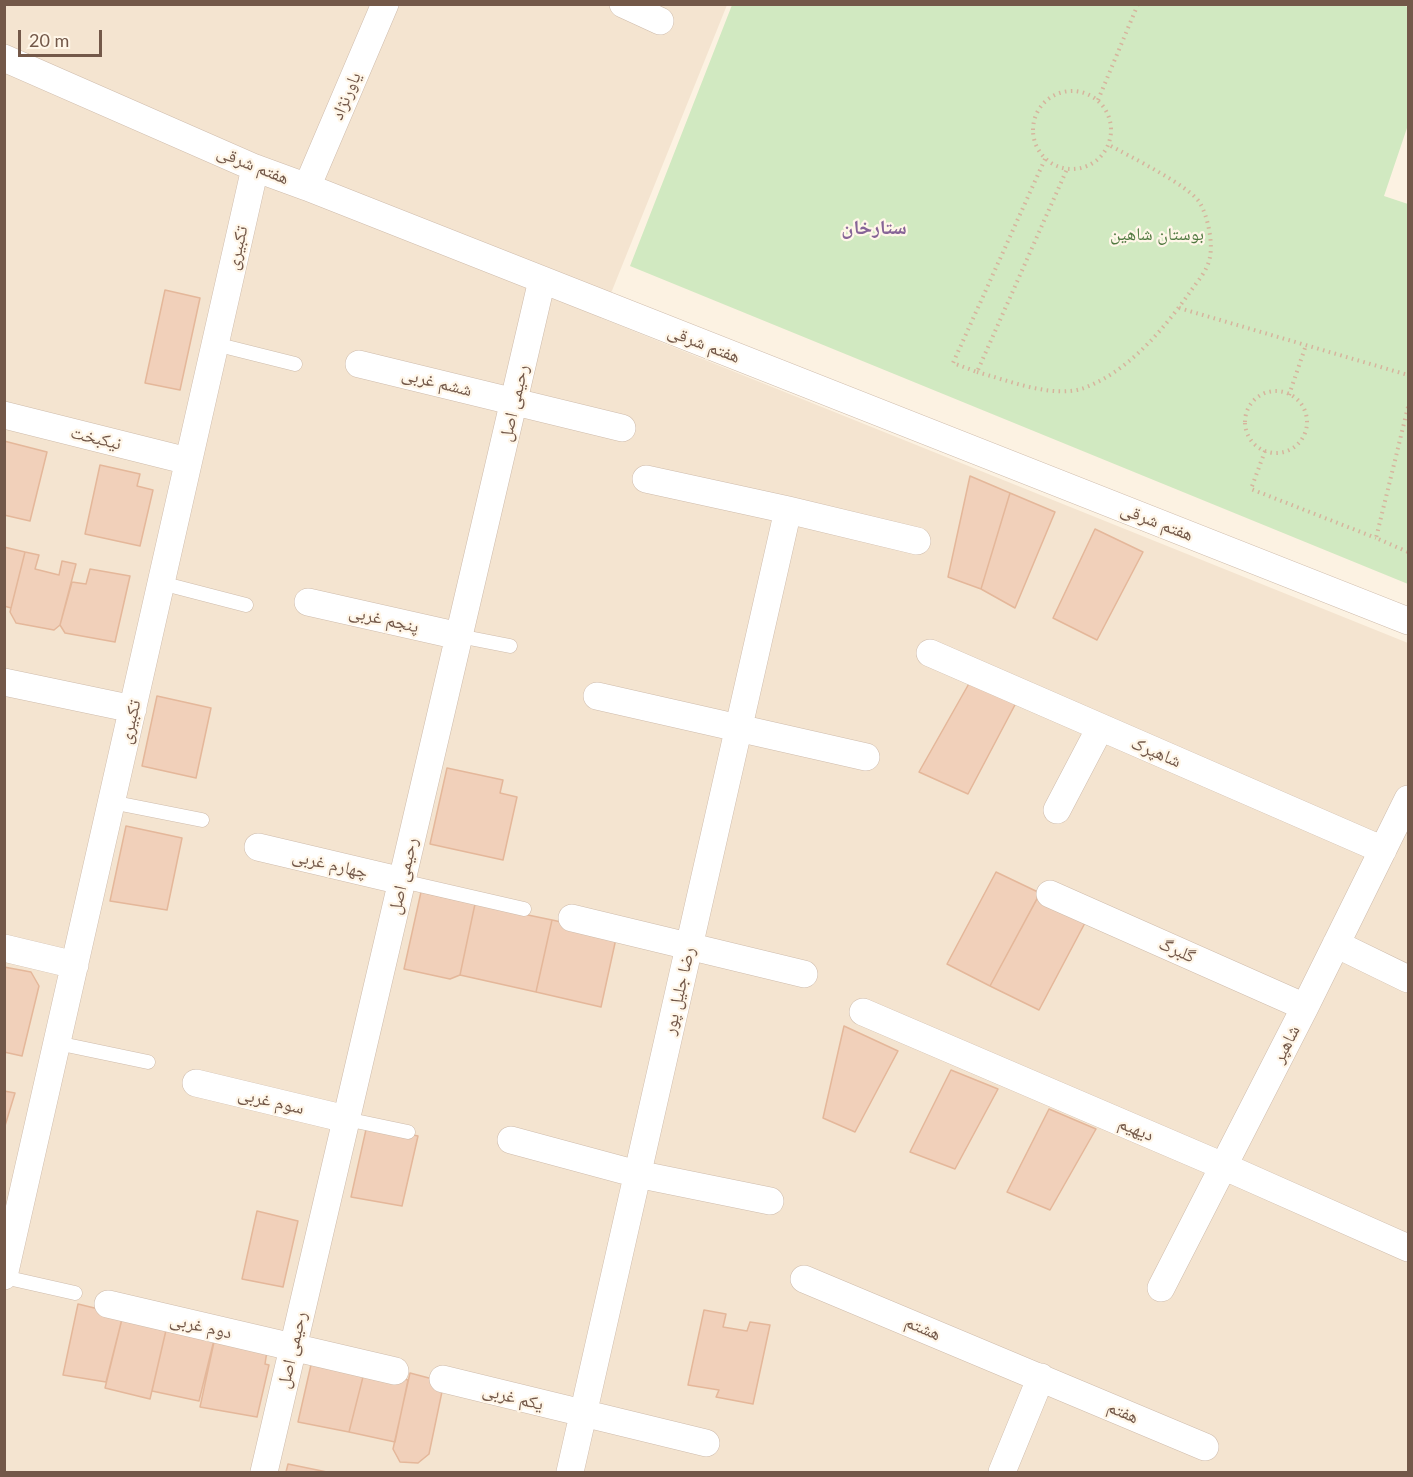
<!DOCTYPE html>
<html>
<head>
<meta charset="utf-8">
<style>
  body { margin:0 }
  #map { position:relative; width:1413px; height:1477px; overflow:hidden; background:#fcf2e2; font-family:Lato,sans-serif }
  canvas { display:block }
  .frame { position:absolute; inset:0; border:6px solid #735849; pointer-events:none }
  .scale { position:absolute; left:18px; top:30px; width:84px; height:27px; box-sizing:border-box; border:3px solid #735849; border-top:0; padding-left:8px; font-size:18px; line-height:21px; white-space:nowrap; color:#735849; -webkit-text-stroke:4px #fff6e8; paint-order:stroke }
</style>
</head>
<body>
<div id="map">
<canvas width="1413" height="1477"></canvas>
<div class="frame"></div>
<div class="scale">20 m</div>
</div>
<script>
const ctx = document.querySelector('canvas').getContext('2d');
ctx.lineJoin = 'round';
function paint(path, color) {
  ctx.fillStyle = color;
  ctx.fill(path, 'evenodd');
}
function stroke(path, color, width, dash) {
  ctx.strokeStyle = color;
  ctx.lineWidth = width;
  ctx.lineCap = dash ? 'butt' : 'round';
  ctx.setLineDash(dash || []);
  ctx.stroke(path);
}
function label(font, color, halo, rows, align = 'center') {
  ctx.font = font + ' Lato,"Noto Naskh Arabic",sans-serif';
  ctx.lineWidth = 4.5;
  ctx.setLineDash([]);
  ctx.textBaseline = 'middle';
  ctx.strokeStyle = halo;
  ctx.fillStyle = color;
  for (const [text, x, y, turn = 0] of rows) {
    ctx.save();
    ctx.translate(x, y);
    ctx.rotate((+turn || 0) * Math.PI / 180);
    ctx.textAlign = isNaN(turn) ? turn : align;
    if (halo) ctx.strokeText(text, 0, 0);
    ctx.fillText(text, 0, 0);
    ctx.restore();
  }
}
const residential = new Path2D(`
  M 5,5 L 727,5 L 601,318 L 1408,643 L 1408,1472 L 5,1472 Z`);
const green = new Path2D(`
  M 1402,5 L 1408,7 L 1408,125 L 1384,196 L 1408,204 L 1408,584 L 630,266 L 732,5 Z`);
const building = new Path2D(`
  M 165,290 L 200,298 L 180,390 L 145,383 Z
  M 4,441 L 47,452 L 30,521 L 4,515 Z
  M 100,465 L 140,474 L 137,486 L 153,490 L 140,546 L 85,534 Z
  M 970,476 L 1010,493 L 981,589 L 948,577 Z
  M 1010,493 L 1055,512 L 1015,608 L 981,589 Z
  M 1095,529 L 1143,552 L 1097,640 L 1053,618 Z
  M 4,547 L 25,552 L 11,608 L 4,606 Z
  M 25,552 L 39,555 L 35,569 L 59,575 L 62,561 L 76,564 L 60,625 L 54,630 L 16,623 L 10,612 Z
  M 90,569 L 130,576 L 115,642 L 65,633 L 60,625 L 72,582 L 86,584 Z
  M 971,680 L 1017,701 L 968,794 L 919,772 Z
  M 157,696 L 211,708 L 196,778 L 142,766 Z
  M 447,768 L 503,780 L 500,793 L 517,797 L 503,860 L 430,844 Z
  M 126,826 L 182,838 L 167,910 L 110,901 Z
  M 996,872 L 1040,893 L 990,986 L 947,964 Z
  M 421,892 L 475,904 L 460,975 L 450,979 L 404,969 Z
  M 1037,899 L 1086,921 L 1039,1010 L 990,986 Z
  M 475,904 L 552,920 L 536,992 L 460,975 Z
  M 552,920 L 617,934 L 601,1007 L 536,992 Z
  M 4,967 L 31,972 L 39,986 L 22,1056 L 4,1052 Z
  M 844,1026 L 898,1051 L 855,1132 L 823,1118 Z
  M 951,1070 L 998,1089 L 955,1169 L 910,1152 Z
  M 4,1091 L 15,1093 L 4,1129 Z
  M 1049,1109 L 1096,1129 L 1050,1210 L 1007,1192 Z
  M 367,1125 L 418,1136 L 402,1206 L 351,1197 Z
  M 257,1211 L 298,1221 L 283,1287 L 242,1279 Z
  M 78,1304 L 123,1315 L 106,1382 L 63,1375 Z
  M 704,1310 L 726,1314 L 723,1327 L 747,1331 L 750,1322 L 770,1325 L 753,1404 L 716,1397 L 719,1390 L 688,1385 Z
  M 123,1315 L 167,1326 L 150,1399 L 105,1388 Z
  M 167,1326 L 215,1336 L 199,1401 L 152,1391 Z
  M 214,1342 L 267,1351 L 265,1364 L 269,1365 L 257,1417 L 200,1407 Z
  M 313,1356 L 365,1369 L 349,1432 L 298,1422 Z
  M 365,1369 L 408,1380 L 395,1442 L 349,1432 Z
  M 410,1373 L 444,1382 L 429,1454 L 418,1463 L 400,1462 L 393,1449 Z
  M 288,1464 L 327,1472 L 286,1472 Z`);
const path = new Path2D(`
  M1033 130a39 39 0 1 1 78 0a39 39 0 1 1-78 0Z
  M 1098,100 L 1138,4
  M 1045,159 L 953,363 L 977,372 L 1067,169
  M 1179,308 L 1408,375
  M 977,372 C 1007,380 1053,399 1084,388 C 1129,371 1163,330 1190,292 C 1197,282 1206,272 1209,261 C 1214,245 1208,217 1200,203 C 1190,186 1129,156 1109,145
  M1245 422a31 31 0 1 1 62 0a31 31 0 1 1-62 0Z
  M 1289,395 L 1306,345
  M 1408,407 L 1376,538 L 1408,552
  M 1265,451 L 1251,489 L 1376,538`);
const service = new Path2D(`
  M 215,344 L 295,364
  M 161,583 L 246,605
  M 459,636 L 510,646
  M 111,802 L 202,820
  M 402,881 L 524,909
  M 57,1043 L 148,1062
  M 346,1119 L 408,1132
  M 4,1277 L 75,1293`);
const minor = new Path2D(`
  M 623,4 L 660,21
  M 4,58 L 255,168 L 307,187 L 1408,621
  M 307,187 L 385,4
  M 359,364 L 622,428
  M 4,415 L 188,461
  M 646,479 L 788,510 L 917,541
  M 308,602 L 459,636
  M 930,653 L 1383,850
  M 4,682 L 133,709
  M 597,696 L 866,757
  M 1057,810 L 1100,728
  M 258,847 L 402,881
  M 1050,894 L 1305,1007
  M 572,918 L 804,974
  M 1336,944 L 1408,979
  M 4,948 L 75,965
  M 863,1012 L 1223,1166 L 1408,1248
  M 196,1083 L 346,1119
  M 511,1140 L 637,1174 L 770,1201
  M 4,1276 L 255,168
  M 804,1279 L 1205,1447
  M 1161,1288 L 1305,1007 L 1408,799
  M 108,1304 L 395,1371
  M 443,1379 L 706,1443
  M 264,1472 L 542,280
  M 570,1472 L 788,510
  M 1002,1472 L 1041,1377`);
const streetNames = [
  ["یاورنژاد",346,96,-67],
  ["هفتم شرقی",253,165,22],
  ["تکبیری",237,248,-77],
  ["هفتم شرقی",704,344,21],
  ["ششم غربی",437,382,14],
  ["رحیمی اصل",514,403,-77],
  ["نیکبخت",96,438,14],
  ["هفتم شرقی",1157,522,21],
  ["پنجم غربی",384,619,13],
  ["تکبیری",130,722,-77],
  ["شاهپرک",1156,752,23],
  ["چهارم غربی",330,864,13],
  ["رحیمی اصل",403,876,-77],
  ["گلبرگ",1177,950,24],
  ["رضا جلیل پور",679,991,-77],
  ["شاهپر",1286,1044,-63],
  ["سوم غربی",271,1101,13],
  ["دیهیم",1136,1129,23],
  ["دوم غربی",201,1326,13],
  ["هشتم",923,1328,23],
  ["رحیمی اصل",292,1350,-77],
  ["یکم غربی",513,1397,14],
  ["هفتم",1123,1412,23]
];
const parkNames = [
  ["بوستان شاهین",1157,234]
];
const neighbourhoodNames = [
  ["ستارخان",874,228]
];
paint(residential, '#f4e4d0');
paint(green, '#d1e9c1');
paint(building, '#f1d0ba');
stroke(building, '#e4b79a', 1.5);
stroke(service, '#cfbcac', 15);
stroke(minor, '#cfbcac', 28);
stroke(path, '#d6b49d', 4, [1.5, 4.5]);
stroke(service, '#fff', 14);
stroke(minor, '#fff', 27);
label('18px', '#735849', '#fff6e8', streetNames);
label('18px', '#517941', '#fff6e8', parkNames);
label('bold 20px', '#866497', '#fff6e8', neighbourhoodNames);
</script>
</body>
</html>
